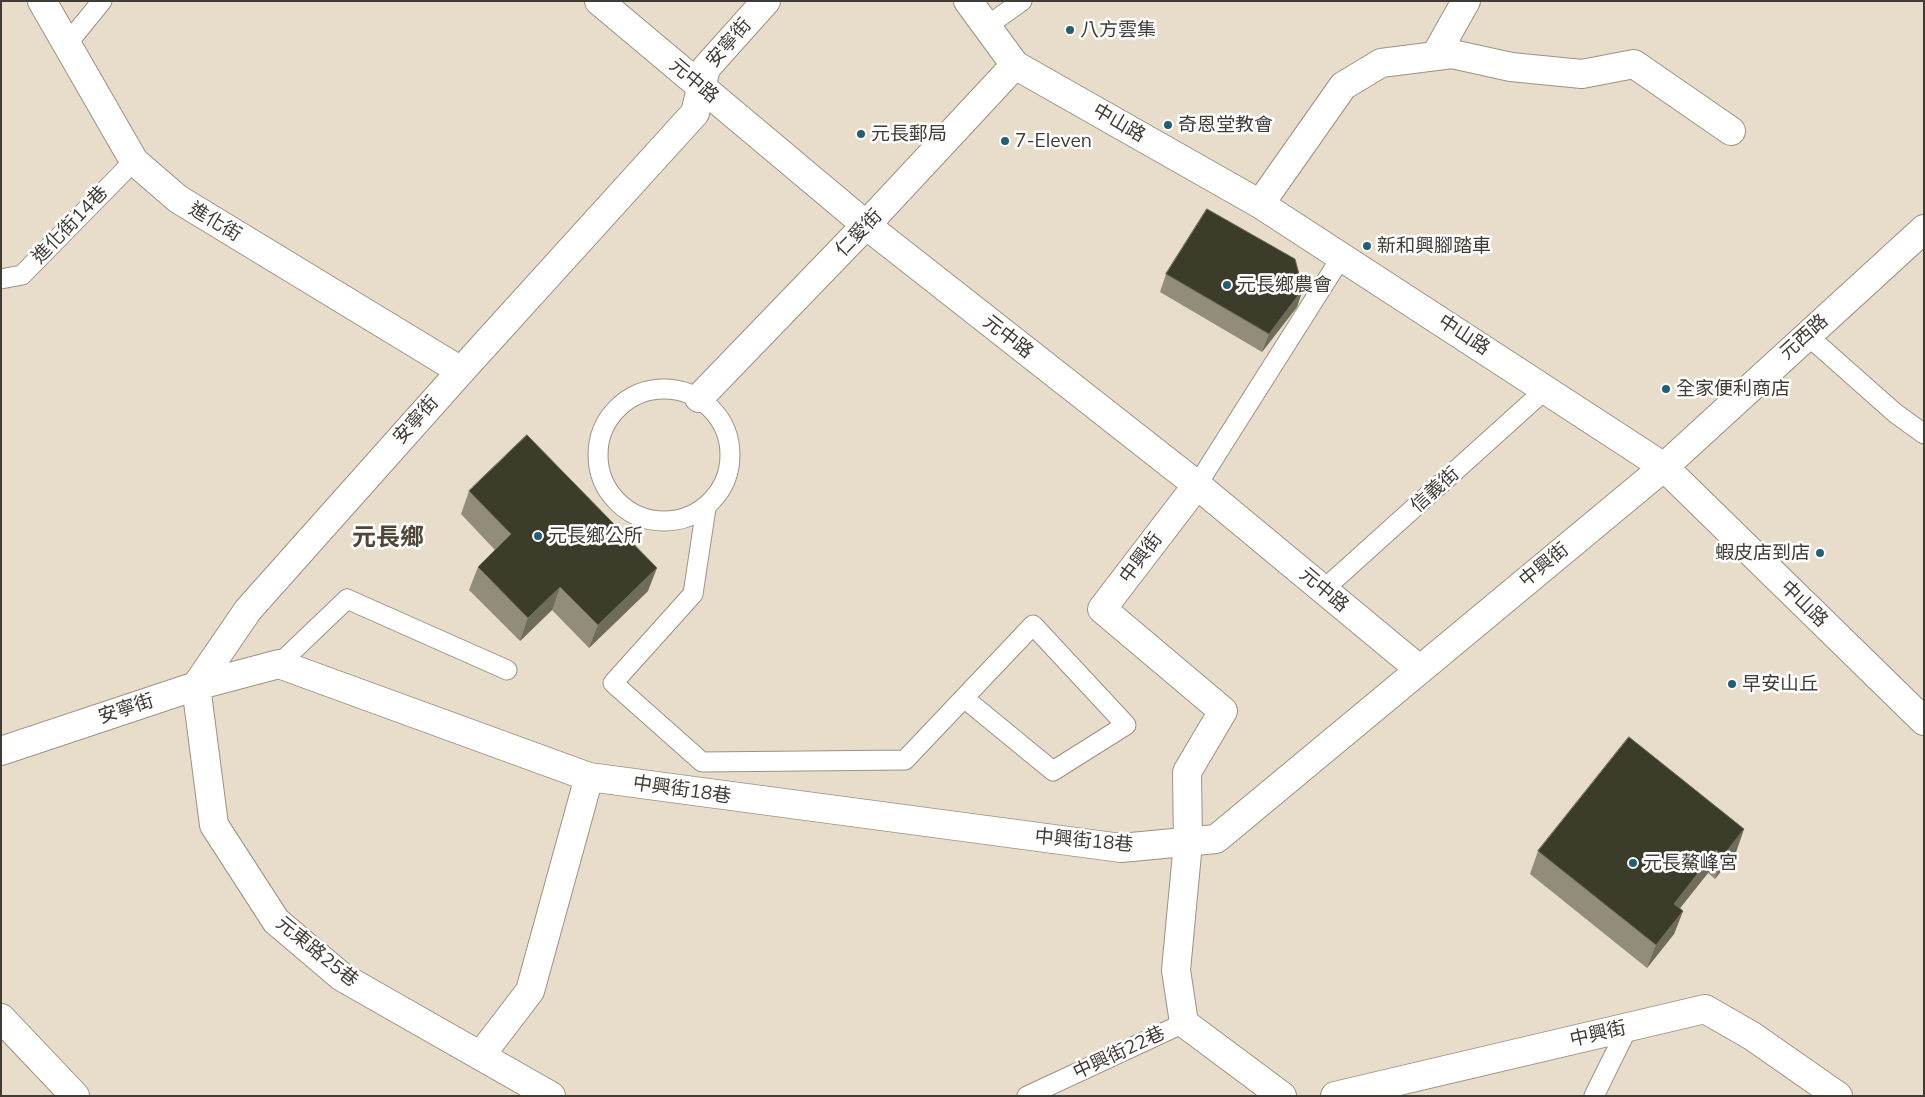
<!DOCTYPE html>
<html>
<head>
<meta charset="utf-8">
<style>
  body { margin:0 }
  #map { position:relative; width:1925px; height:1097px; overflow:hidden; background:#e8ddca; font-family:Mulish,sans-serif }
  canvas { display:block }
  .frame { position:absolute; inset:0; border:2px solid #403b34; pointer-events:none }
</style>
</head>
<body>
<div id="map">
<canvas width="1925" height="1097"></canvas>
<div class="frame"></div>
</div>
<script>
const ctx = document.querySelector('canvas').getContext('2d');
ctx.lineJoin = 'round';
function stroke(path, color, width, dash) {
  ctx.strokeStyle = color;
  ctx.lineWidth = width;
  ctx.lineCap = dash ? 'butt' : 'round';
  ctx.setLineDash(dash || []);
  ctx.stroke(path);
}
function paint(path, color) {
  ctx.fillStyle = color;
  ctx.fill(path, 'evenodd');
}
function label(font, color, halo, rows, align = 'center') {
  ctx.font = font + ' Mulish,"Noto Sans TC",sans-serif';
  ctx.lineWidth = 5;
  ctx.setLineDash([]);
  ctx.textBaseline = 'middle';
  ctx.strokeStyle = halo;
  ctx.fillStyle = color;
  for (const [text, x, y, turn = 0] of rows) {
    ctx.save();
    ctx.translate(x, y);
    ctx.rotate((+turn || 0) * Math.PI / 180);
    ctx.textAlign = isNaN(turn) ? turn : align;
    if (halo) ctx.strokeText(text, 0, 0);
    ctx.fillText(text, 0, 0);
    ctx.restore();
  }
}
const service = new Path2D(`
  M 987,26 L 1022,1
  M 67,44 L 102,1
  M 1,279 L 22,275 L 134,161
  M 1807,335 L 1895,413 L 1924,434
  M598 455a66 66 0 1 1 132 0a66 66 0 1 1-132 0Z
  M 1197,485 L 1342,256
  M 706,508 L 693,594 L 613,683 L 702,762 L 905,760 L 1033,625 L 1126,725 L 1053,771 L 964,698
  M 1323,590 L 1546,389
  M 279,664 L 347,599 L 507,670
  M 1027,1096 L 1184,1023
  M 1594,1096 L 1628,1027`);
const minor = new Path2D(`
  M 42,1 L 134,161 L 178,199 L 461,371
  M 599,1 L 866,225 L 1197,485 L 1419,669
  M 1435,56 L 1466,1
  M 1260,204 L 1343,86 L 1381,63 L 1452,54 L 1511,67 L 1582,74 L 1634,64 L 1731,131
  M 699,398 L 866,225 L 1015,65
  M 1197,485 L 1102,609 L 1223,711 L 1187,772 L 1188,843 L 1176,970 L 1184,1023 L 1282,1096
  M 196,686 L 248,610 L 461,371 L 695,113 L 706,68 L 766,1
  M 196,686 L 214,825 L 276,921 L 342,977 L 551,1096
  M 1,751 L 196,686 L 279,664 L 589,777 L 1121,848 L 1216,839 L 1664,467
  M 1,1018 L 75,1096
  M 481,1055 L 530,991 L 589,777
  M 1335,1096 L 1705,1009 L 1752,1036 L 1838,1096`);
const secondary = new Path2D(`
  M 1664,467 L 1924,229`);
const primary = new Path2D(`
  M 968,1 L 1015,65 L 1260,204 L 1664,467 L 1924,721`);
const wall = new Path2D(`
  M 1166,274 L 1303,289 L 1297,307 L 1262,352 L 1160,292 Z
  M 469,491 L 648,591 L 589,648 L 552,610 L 520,641 L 469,590 L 478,567 L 495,550 L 461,514 Z
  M 1744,829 L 1736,852 L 1715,879 L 1708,873 L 1680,908 L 1683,911 L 1674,934 L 1647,968 L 1530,874 L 1538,851 Z`);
const shadedWall = new Path2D(`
  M 1303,289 L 1297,307 L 1262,352 L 1269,334 Z
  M 657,568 L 648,591 L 589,648 L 598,625 Z
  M 560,587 L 552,610 L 520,641 L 528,618 Z
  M 1744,829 L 1736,852 L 1715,879 L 1723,856 Z
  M 1716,850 L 1708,873 L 1665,927 L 1674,904 Z
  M 1683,911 L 1674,934 L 1647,968 L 1656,945 Z`);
const building = new Path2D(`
  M 1207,209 L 1295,259 L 1303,289 L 1269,334 L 1166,274 Z
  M 527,435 L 657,568 L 598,625 L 560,587 L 528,618 L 478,567 L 511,534 L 469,491 Z
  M 1629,737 L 1744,829 L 1723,856 L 1716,850 L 1674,904 L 1683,911 L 1656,945 L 1538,851 Z`);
const markers = [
  [1070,30,5,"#235e77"],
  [1168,125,5,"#235e77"],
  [861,134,5,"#235e77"],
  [1005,141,5,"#235e77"],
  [1367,246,5,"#235e77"],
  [1227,285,5,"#235e77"],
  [1666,389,5,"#235e77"],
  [538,536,5,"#235e77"],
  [1820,553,5,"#235e77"],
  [1732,684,5,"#235e77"],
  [1633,863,5,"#235e77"]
];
const poiNames = [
  ["八方雲集",1080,30],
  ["奇恩堂教會",1178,125],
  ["元長郵局",871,134],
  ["7-Eleven",1015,141],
  ["新和興腳踏車",1377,246],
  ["元長鄉農會",1237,285],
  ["全家便利商店",1676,389],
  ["元長鄉公所",548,536],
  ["蝦皮店到店",1810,553,"right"],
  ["早安山丘",1742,684],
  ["元長鰲峰宮",1643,863]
];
const streetNames = [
  ["安寧街",729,43,-49],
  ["元中路",694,81,40],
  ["中山路",1119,123,30],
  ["進化街",215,222,31],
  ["進化街14巷",70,225,-46],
  ["仁愛街",859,233,-46],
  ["中山路",1464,335,33],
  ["元中路",1008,337,38],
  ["元西路",1804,337,-42],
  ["安寧街",416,420,-48],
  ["信義街",1435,490,-42],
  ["中興街",1141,558,-53],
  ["中興街",1544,565,-39],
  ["元中路",1324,590,40],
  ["中山路",1804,604,44],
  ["安寧街",126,709,-18],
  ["中興街18巷",682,790,8],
  ["中興街18巷",1084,841,5],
  ["元東路25巷",317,952,39],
  ["中興街",1598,1034,-13],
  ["中興街22巷",1119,1053,-25]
];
const districtNames = [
  ["元長鄉",388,538]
];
stroke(service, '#9d9280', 21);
stroke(minor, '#9d9280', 30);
stroke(secondary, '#9d9280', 30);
stroke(primary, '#9d9280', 30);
stroke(service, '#fff', 19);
stroke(minor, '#fff', 28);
stroke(secondary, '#fff', 28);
stroke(primary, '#fff', 28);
paint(wall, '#928c7a');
paint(shadedWall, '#6f6c5a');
paint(building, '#3b3c2a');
stroke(building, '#6f6c5a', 1);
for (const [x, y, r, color] of markers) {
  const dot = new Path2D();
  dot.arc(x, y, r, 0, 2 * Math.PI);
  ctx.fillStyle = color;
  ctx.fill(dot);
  stroke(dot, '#fff', 2);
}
label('19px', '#403b34', '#fff', poiNames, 'left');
label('19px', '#403b34', '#fff', streetNames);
label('bold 24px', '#4f4636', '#fff', districtNames);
</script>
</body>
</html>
